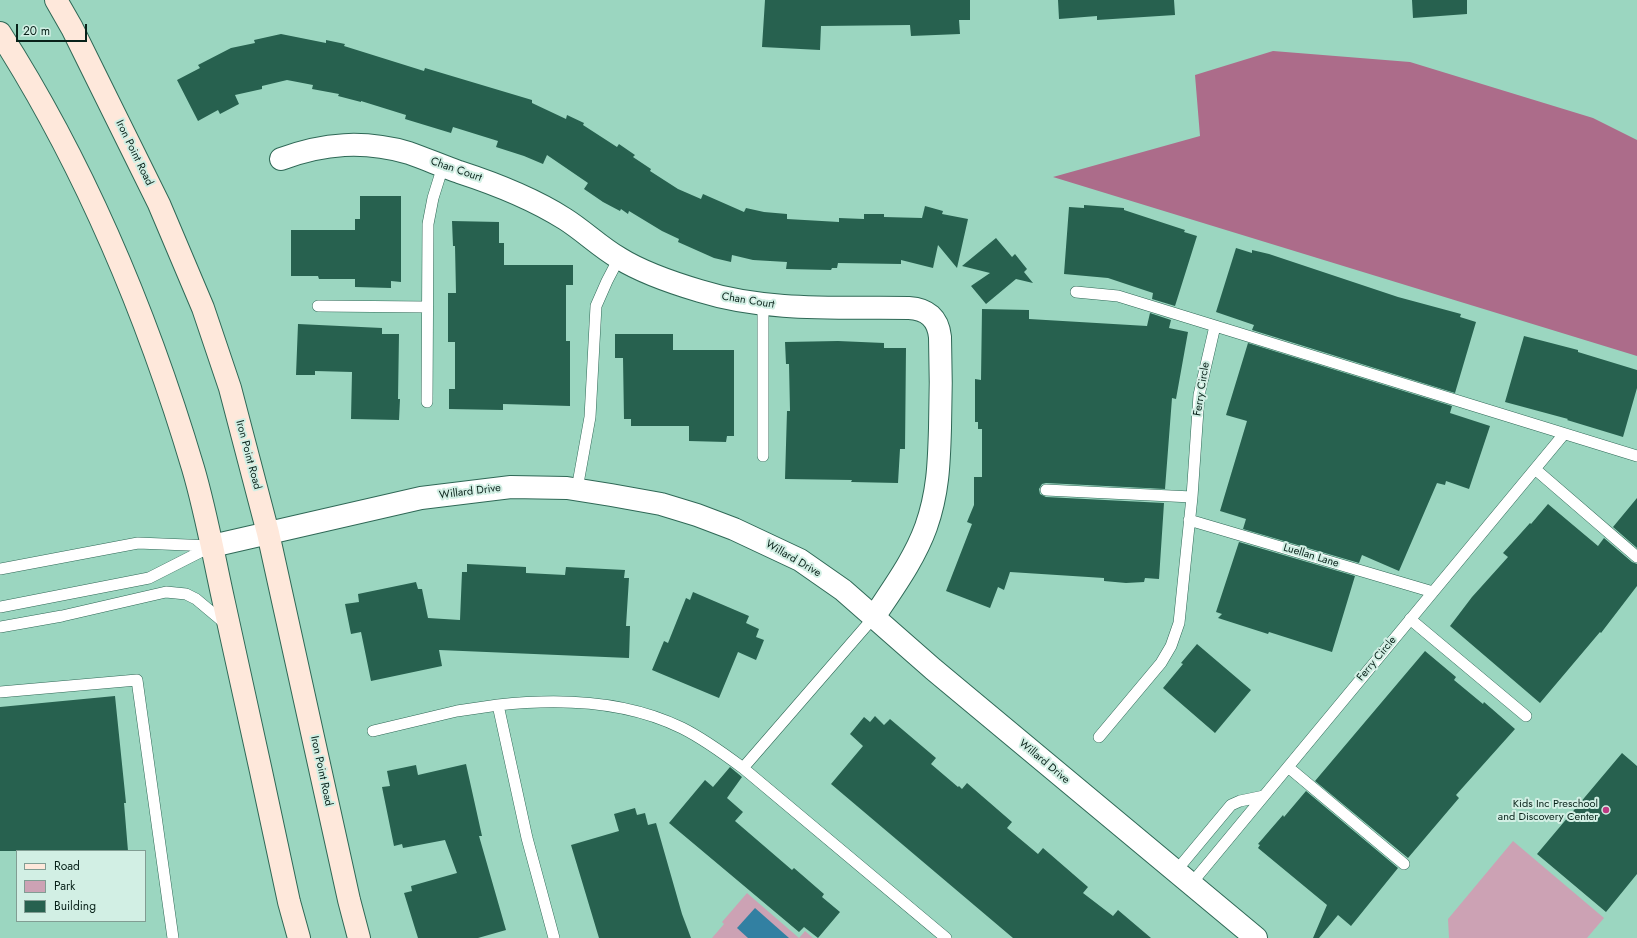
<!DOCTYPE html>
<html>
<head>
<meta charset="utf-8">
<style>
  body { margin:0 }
  #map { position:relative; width:1637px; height:938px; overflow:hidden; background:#9bd6c0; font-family:Jost,sans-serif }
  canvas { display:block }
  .legend { position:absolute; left:16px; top:850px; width:130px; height:72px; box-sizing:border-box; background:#d2efe4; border:1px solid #819d93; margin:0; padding:5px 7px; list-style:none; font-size:12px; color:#082119 }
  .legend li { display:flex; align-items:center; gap:8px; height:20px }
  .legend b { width:20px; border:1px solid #819d93 }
  .scale { position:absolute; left:16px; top:24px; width:71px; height:18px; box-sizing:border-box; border:2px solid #082119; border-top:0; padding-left:5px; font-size:12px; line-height:14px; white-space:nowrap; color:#082119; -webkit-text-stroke:3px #d2efe4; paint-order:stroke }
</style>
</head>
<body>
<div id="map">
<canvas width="1637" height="938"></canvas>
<ul class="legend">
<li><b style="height:5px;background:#fee8db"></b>Road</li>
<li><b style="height:11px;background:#cca2b4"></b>Park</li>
<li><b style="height:11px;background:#27614f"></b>Building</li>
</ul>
<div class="scale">20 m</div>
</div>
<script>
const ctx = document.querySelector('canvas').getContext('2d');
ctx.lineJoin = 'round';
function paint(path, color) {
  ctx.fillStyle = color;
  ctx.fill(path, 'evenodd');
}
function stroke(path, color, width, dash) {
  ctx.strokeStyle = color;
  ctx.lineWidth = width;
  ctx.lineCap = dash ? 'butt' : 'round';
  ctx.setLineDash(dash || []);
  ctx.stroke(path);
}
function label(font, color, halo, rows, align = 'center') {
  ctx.font = font + ' Jost,sans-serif';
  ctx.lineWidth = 4;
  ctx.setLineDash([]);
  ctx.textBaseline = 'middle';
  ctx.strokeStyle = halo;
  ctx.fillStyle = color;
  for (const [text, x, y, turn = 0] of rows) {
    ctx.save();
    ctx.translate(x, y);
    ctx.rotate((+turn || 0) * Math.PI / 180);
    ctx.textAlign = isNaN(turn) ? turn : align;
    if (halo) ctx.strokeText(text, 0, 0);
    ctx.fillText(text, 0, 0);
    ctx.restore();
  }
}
const green = new Path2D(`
  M 1513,841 L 1604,918 L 1587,938 L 1449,938 L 1448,919 Z
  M 747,893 L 799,938 L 805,931 L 813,938 L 712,938 L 724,924 L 722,922 Z`);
const forest = new Path2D(`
  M 1273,51 L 1410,62 L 1593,118 L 1637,140 L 1637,356 L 1053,177 L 1200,136 L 1195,75 Z`);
const water = new Path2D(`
  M 755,908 L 789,938 L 748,938 L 737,928 Z`);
const building = new Path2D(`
  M 765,0 L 970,0 L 970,20 L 959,20 L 960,34 L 911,36 L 910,25 L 821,26 L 820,50 L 762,47 Z
  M 1058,0 L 1174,0 L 1175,15 L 1097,20 L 1097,16 L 1059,19 Z
  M 1412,0 L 1467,0 L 1467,14 L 1413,18 Z
  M 281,34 L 326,43 L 326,40 L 345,44 L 344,46 L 424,71 L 425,68 L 532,100 L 532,103 L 566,119 L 567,115 L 584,123 L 583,125 L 617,147 L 619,144 L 635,155 L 633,157 L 651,169 L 650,171 L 678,189 L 701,199 L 703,194 L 744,212 L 746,208 L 764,212 L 787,214 L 787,219 L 839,222 L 839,218 L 864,219 L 864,214 L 884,214 L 884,217 L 922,218 L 925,206 L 943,211 L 942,214 L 968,219 L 957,268 L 938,245 L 933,268 L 901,260 L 901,264 L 838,263 L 837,268 L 832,268 L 831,270 L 786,269 L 787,262 L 753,260 L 732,255 L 731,262 L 714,258 L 678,242 L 679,239 L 662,231 L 629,211 L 628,214 L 621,209 L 620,211 L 603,202 L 584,189 L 588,183 L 547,155 L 543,164 L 524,156 L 496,147 L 498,141 L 453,127 L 451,133 L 405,119 L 406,115 L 361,101 L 361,102 L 338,96 L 339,94 L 312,89 L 313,85 L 287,80 L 262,86 L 262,89 L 235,95 L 239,104 L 220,114 L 218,110 L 198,121 L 177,80 L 200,68 L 198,65 L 231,48 L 255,43 L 254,40 Z
  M 360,196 L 401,196 L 401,282 L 391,281 L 391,288 L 355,287 L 355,279 L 319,279 L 318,276 L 291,276 L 291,230 L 355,230 L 355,219 L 360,219 Z
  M 1084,205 L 1124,208 L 1124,210 L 1185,230 L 1184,232 L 1197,236 L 1175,306 L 1152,299 L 1153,293 L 1108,278 L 1064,274 L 1069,207 L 1084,208 Z
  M 452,221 L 499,222 L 499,243 L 504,243 L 504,265 L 573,265 L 573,285 L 566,285 L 566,341 L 570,341 L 570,406 L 503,404 L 503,410 L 449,409 L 449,389 L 455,389 L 455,342 L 448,342 L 448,293 L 456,293 L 455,246 L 453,246 Z
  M 996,238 L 1012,257 L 1015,254 L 1027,269 L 1024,272 L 1033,283 L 1016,279 L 986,304 L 971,286 L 990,273 L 962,266 Z
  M 1236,248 L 1252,253 L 1252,250 L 1269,254 L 1398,297 L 1461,314 L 1460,317 L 1476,322 L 1455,393 L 1252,330 L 1254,325 L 1216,312 Z
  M 982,309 L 1029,310 L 1029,319 L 1147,326 L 1150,313 L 1171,320 L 1169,328 L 1188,332 L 1176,399 L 1172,398 L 1165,489 L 1046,483 L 1042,484 L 1039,489 L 1040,494 L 1046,497 L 1164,503 L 1159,579 L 1145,578 L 1144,582 L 1126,583 L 1104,581 L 1104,578 L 1010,572 L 1004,590 L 998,587 L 990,608 L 946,591 L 972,524 L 967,522 L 974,505 L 974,477 L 982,477 L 982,429 L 978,429 L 978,422 L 975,422 L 975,379 L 981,380 Z
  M 298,324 L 382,328 L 382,334 L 399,334 L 398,399 L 400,399 L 399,420 L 351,419 L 352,372 L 315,371 L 315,375 L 296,375 Z
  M 615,334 L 673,334 L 673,350 L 734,350 L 734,436 L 727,436 L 726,442 L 689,441 L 689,426 L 631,426 L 631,419 L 624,419 L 623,358 L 615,358 Z
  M 1524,336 L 1578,350 L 1578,352 L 1637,370 L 1637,388 L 1623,437 L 1567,420 L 1568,419 L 1505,402 Z
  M 838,341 L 884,343 L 884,348 L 906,348 L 905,449 L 900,449 L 898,483 L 851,482 L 852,480 L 785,479 L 787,411 L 790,411 L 789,364 L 786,364 L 785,342 Z
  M 1248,343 L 1452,406 L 1450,413 L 1490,426 L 1469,489 L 1446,481 L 1445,485 L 1437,483 L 1399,571 L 1362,555 L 1359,563 L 1243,529 L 1246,519 L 1220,511 L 1247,421 L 1226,415 Z
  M 1637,498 L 1637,548 L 1613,527 Z
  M 1548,504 L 1598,546 L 1604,538 L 1632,562 L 1637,564 L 1637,586 L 1601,633 L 1600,632 L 1540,703 L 1450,626 L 1472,597 L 1508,557 L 1503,553 L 1530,523 L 1531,524 Z
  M 1239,542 L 1355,576 L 1332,652 L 1269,632 L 1268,634 L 1218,618 L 1222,614 L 1216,612 Z
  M 467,564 L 526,567 L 526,573 L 565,575 L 566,567 L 625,570 L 624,578 L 629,578 L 626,626 L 630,626 L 629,658 L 439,650 L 442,666 L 371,681 L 361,632 L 351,634 L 345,604 L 359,602 L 358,594 L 416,582 L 418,589 L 422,589 L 428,618 L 460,620 L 462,572 L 467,572 Z
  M 693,592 L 749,616 L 746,623 L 759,629 L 756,637 L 764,640 L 756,660 L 738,652 L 719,698 L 652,670 L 664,641 L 668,643 L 686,598 L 690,600 Z
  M 1197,644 L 1251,690 L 1215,733 L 1163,688 L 1183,664 L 1181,663 Z
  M 1425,651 L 1456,677 L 1454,680 L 1483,704 L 1484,702 L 1515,729 L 1456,795 L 1459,798 L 1408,858 L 1315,781 Z
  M 115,696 L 126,803 L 124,803 L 128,851 L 0,851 L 0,707 Z
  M 875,716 L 884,725 L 890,719 L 936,758 L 931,764 L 958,787 L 959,786 L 962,789 L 967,783 L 1012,822 L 1007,828 L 1038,854 L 1043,848 L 1088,887 L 1083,893 L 1113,916 L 1118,910 L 1151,938 L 1013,938 L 831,784 L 863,746 L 850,734 L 864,717 L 870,722 Z
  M 1622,753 L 1637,766 L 1637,874 L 1606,912 L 1537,854 Z
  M 466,764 L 482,836 L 479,836 L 506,930 L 478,938 L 418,938 L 404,893 L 412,891 L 411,886 L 457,873 L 445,840 L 403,848 L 402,844 L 394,846 L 382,787 L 390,786 L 387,771 L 416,765 L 418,775 Z
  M 730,767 L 742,777 L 727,798 L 743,812 L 735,821 L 792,870 L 794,868 L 824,894 L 822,897 L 840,912 L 818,938 L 804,927 L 799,932 L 669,823 L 705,780 L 713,787 Z
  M 1306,791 L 1398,868 L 1351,926 L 1338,915 L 1319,938 L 1313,938 L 1327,905 L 1258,848 L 1260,845 L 1258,844 L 1270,830 L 1283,815 L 1284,817 Z
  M 635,808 L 637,815 L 645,813 L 648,825 L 656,823 L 682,914 L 691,938 L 599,938 L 571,845 L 619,831 L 614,814 Z`);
const service = new Path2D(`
  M 1076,292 L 1118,296 L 1637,456
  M 318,306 L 427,307
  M 427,402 L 428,224 L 433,198 L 443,166
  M 763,456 L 763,305
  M 1535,469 L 1637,557
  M 577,489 L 590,417 L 596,306 L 607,281 L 619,258
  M 1046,490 L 1192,497
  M 1189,520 L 1433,592
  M 0,569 L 138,543 L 212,546
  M 0,607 L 149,578 L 212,546
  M 1410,619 L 1526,716
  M 0,627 L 62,616 L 166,592 L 186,594 L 196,599 L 227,625
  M 0,692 L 137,680 L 173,938
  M 373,731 L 457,711 L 498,705
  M 1099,737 L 1161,663 L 1171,646 L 1179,623 L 1192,497 L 1199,395 L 1215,326
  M 1288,767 L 1404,864
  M 743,768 L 874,617
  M 1176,871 L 1231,805 L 1240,801 L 1264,796
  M 1191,884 L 1564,434
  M 554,938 L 527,838 L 498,705 C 560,698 625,700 682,728 C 704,739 723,753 743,768 L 946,938`);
const minor = new Path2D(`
  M 281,159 C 324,143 364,140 409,153 C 426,159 442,166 459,172 C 496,184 532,198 565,219 C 584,231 600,247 619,258 C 643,273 673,283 700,291 C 767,312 839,307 909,308 C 927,309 938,318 940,337 C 941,367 941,398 940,428 C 939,464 938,493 926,527 C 914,560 893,588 874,617`);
const tertiary = new Path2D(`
  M 212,546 L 421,498 L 511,487 L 567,488 L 611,495 L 661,504 L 697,515 L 734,529 L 800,560 L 843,590 L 933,669 L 1256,938`);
const secondary = new Path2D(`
  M 56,0 L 72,28 L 159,204 L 203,308 L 230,388 L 268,533 L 349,900 L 359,938
  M 0,33 C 85,166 148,317 193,468 C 206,512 214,558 224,603 C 246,703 268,802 289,902 L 299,938`);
const markers = [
  [1606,810,4,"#bd3b83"]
];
const streetNames = [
  ["Iron Point Road",134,153,64],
  ["Chan Court",456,170,19],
  ["Chan Court",748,301,9],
  ["Ferry Circle",1202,389,-81],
  ["Iron Point Road",248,455,75],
  ["Willard Drive",470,492,-7],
  ["Luellan Lane",1311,556,17],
  ["Willard Drive",793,559,30],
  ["Ferry Circle",1377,659,-50],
  ["Willard Drive",1044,762,40],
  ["Iron Point Road",321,771,78]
];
const poiNames = [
  ["Kids Inc Preschool",1598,804],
  ["and Discovery Center",1598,817]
];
paint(green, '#cca2b4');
paint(forest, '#ac6c8a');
paint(water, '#3280a2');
paint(building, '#27614f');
stroke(service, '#2f6856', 12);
stroke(minor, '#2f6856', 24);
stroke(tertiary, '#2f6856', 24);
stroke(secondary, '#2f6856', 24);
stroke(service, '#fff', 11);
stroke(minor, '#fff', 22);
stroke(tertiary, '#fff', 22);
stroke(secondary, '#fee8db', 22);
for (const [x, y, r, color] of markers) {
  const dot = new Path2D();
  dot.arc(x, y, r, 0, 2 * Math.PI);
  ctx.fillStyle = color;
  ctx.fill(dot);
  stroke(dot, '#d2efe4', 1.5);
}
label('11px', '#082119', '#d2efe4', streetNames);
label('11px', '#082119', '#d2efe4', poiNames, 'right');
</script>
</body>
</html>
